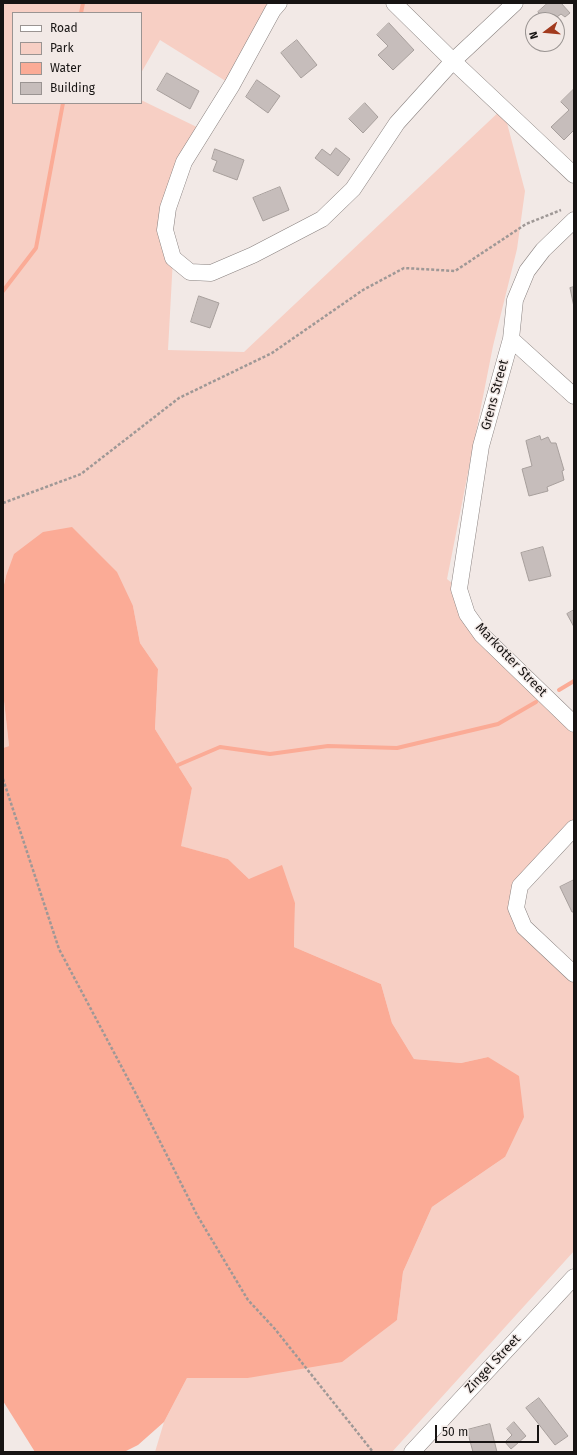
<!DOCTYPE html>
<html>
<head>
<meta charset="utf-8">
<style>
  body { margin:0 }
  #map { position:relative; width:577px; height:1455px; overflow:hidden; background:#f2e9e6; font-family:"Fira Sans",sans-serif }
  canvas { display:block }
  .frame { position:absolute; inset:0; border:4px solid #171413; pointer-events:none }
  .legend { position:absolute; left:12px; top:12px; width:130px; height:92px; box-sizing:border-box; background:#f2e9e6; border:1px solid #9a9492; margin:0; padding:5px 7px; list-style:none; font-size:12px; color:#171413 }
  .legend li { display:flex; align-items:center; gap:8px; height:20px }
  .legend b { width:20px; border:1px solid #9a9492 }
  .north { position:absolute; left:525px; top:12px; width:40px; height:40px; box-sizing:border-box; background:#f2e9e6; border:1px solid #9a9492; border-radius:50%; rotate:254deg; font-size:11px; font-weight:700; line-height:16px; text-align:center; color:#171413 }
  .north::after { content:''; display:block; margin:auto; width:14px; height:18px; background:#a23a1e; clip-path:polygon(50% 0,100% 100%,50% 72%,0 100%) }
  .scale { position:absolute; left:435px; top:1425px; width:104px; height:18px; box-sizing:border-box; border:2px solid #171413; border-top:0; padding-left:5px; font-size:12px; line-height:14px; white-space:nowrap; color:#171413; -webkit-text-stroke:3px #f2e9e6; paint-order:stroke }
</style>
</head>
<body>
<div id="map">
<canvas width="577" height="1455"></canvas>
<div class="frame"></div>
<ul class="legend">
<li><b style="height:5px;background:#fff"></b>Road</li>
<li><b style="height:11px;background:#f7cfc4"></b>Park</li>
<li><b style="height:11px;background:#fbab96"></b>Water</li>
<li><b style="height:11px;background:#c6bdbb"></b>Building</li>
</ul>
<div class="north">N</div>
<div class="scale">50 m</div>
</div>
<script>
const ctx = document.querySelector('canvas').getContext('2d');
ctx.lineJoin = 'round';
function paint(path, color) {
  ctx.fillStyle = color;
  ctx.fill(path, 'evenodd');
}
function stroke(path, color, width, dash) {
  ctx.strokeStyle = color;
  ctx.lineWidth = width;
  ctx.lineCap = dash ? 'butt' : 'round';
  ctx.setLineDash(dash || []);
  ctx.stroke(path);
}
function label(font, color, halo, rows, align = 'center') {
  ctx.font = font + ' "Fira Sans",sans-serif';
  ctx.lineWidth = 3;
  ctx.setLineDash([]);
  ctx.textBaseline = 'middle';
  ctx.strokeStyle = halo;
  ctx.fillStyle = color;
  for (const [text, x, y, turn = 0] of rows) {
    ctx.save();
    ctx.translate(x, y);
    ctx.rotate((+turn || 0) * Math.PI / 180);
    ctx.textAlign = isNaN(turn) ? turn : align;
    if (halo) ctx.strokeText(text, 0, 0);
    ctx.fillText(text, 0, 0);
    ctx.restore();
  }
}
const green = new Path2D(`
  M 3,3 L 265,3 L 273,10 L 232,85 L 160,40 L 141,73 L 141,13 L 13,13 L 13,103 L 141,103 L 141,100 L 203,130 L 168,208 L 173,258 L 168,350 L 244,352 L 503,108 L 525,191 L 517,249 L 493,346 L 447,579 L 459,589 L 467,614 L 574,724 L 574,828 L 520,886 L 516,908 L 574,974 L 574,1251 L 392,1452 L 155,1452 L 164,1422 L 187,1378 L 248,1378 L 397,1320 L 403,1272 L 432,1207 L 505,1157 L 488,1057 L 461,1063 L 414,1059 L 392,1023 L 381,984 L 294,947 L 295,903 L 249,879 L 228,859 L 180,846 L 192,788 L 155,729 L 158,669 L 140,643 L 133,606 L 6,576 L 3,589 Z
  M 3,692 L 9,746 L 3,748 Z`);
const water = new Path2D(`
  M 72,527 L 117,572 L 133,606 L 140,643 L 158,669 L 155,729 L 192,788 L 181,846 L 228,859 L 249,879 L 282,865 L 295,903 L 294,947 L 381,984 L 392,1023 L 414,1059 L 461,1063 L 488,1057 L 519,1076 L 524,1117 L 505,1157 L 432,1207 L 403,1272 L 397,1320 L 342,1362 L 248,1378 L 187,1378 L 164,1422 L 138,1445 L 124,1452 L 35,1452 L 3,1401 L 3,748 L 9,746 L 3,692 L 3,589 L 6,576 L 14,554 L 43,532 Z`);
const stream = new Path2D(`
  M 81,13 L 83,3
  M 3,291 L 36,248 L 63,103
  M 559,690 L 574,681
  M 178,765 L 220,747 L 270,754 L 328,746 L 397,748 L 498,724 L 536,702`);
const building = new Path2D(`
  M 548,3 L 561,3 L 570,13 L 565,17 L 561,14 L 554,19 L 550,16 L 546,20 L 538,12 Z
  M 389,23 L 414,50 L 393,70 L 378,55 L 388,46 L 377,35 Z
  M 297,40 L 317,65 L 301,78 L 281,53 Z
  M 167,73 L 199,91 L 190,109 L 157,90 Z
  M 257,80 L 280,96 L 268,113 L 246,97 Z
  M 574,89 L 574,130 L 564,140 L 551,127 L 569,110 L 561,102 Z
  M 365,103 L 378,117 L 363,133 L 349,119 Z
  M 336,148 L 350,159 L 338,176 L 315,158 L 322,149 L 330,155 Z
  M 215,149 L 244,160 L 237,180 L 213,171 L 217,161 L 212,159 Z
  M 280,187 L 289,210 L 263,221 L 253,198 Z
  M 574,287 L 574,307 L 570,288 Z
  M 199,296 L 219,303 L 210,328 L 191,322 Z
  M 540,436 L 541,440 L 548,437 L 551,443 L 556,443 L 564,470 L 562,471 L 564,480 L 547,487 L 548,491 L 529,496 L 522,469 L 532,466 L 526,441 Z
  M 543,547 L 551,576 L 529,581 L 521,553 Z
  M 574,610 L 574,627 L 567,614 Z
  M 574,880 L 574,912 L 572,912 L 560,887 Z
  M 539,1398 L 568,1436 L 555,1445 L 526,1408 Z
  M 514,1422 L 526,1436 L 511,1449 L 505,1442 L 512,1435 L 507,1429 Z
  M 490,1424 L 497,1452 L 473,1452 L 467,1430 Z`);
const path = new Path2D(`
  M 3,503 L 81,474 L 179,398 L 272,353 L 363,290 L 404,268 L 455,271 L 526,224 L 561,210
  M 3,779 L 59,949 L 136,1094 L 197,1215 L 248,1300 L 275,1329 L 373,1452`);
const street = new Path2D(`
  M 279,3 L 273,10 L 232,85 L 184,162 L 168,208 L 165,230 L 173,258 L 190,272 L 211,273 L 253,255 L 322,219 L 353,189 L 397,123 L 453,61 L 515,3
  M 394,3 L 453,61 L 574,175
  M 574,220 L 543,250 L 527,271 L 515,300 L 511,339 L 481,446 L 459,589 L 467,614 L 482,635 L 574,724
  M 511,339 L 574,396
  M 574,828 L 520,886 L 516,908 L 524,927 L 574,974
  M 412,1452 L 574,1277`);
const streetNames = [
  ["Grens Street",495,395,-75],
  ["Markotter Street",511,660,46],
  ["Zingel Street",493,1364,-47]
];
paint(green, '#f7cfc4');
paint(water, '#fbab96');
stroke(stream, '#fbab96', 4);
paint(building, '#c6bdbb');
stroke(building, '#a79f9c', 1);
stroke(street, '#89817f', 17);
stroke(path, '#9f9896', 2.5, [3, 2]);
stroke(street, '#fff', 16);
label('13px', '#171413', '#f2e9e6', streetNames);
</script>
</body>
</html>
